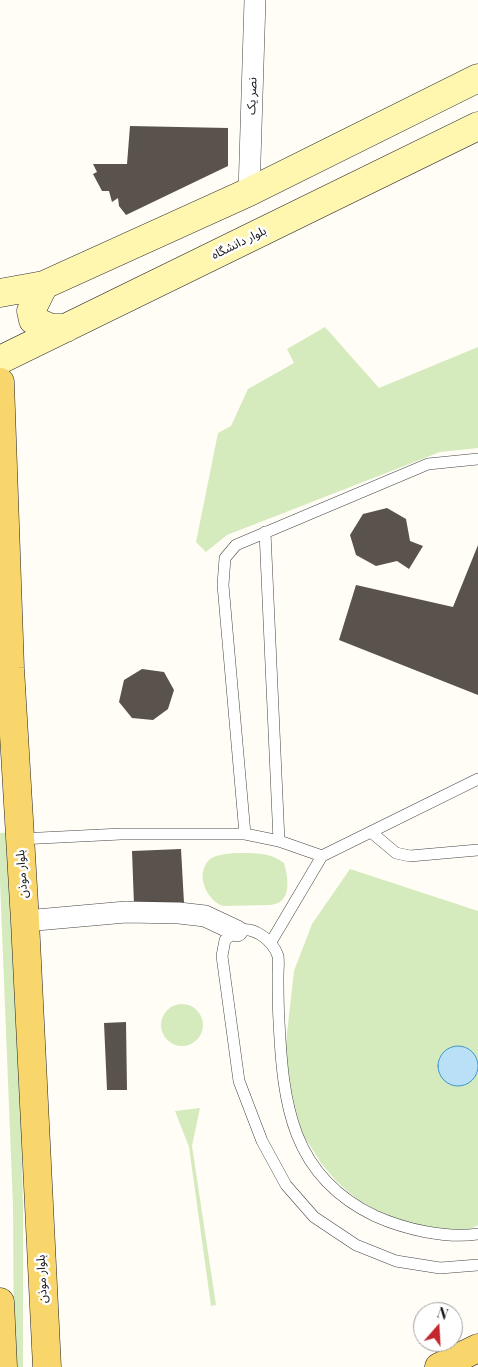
<!DOCTYPE html>
<html>
<head>
<meta charset="utf-8">
<style>
  body { margin:0 }
  #map { position:relative; width:478px; height:1367px; overflow:hidden; background:#fffdf5; font-family:"Playfair Display",serif }
  canvas { display:block }
  .north { position:absolute; left:413px; top:1302px; width:50px; height:50px; box-sizing:border-box; background:#fff; border:1px solid #a0a0a0; border-radius:50%; rotate:19deg; font-size:14px; font-weight:700; line-height:20px; text-align:center; color:#111 }
  .north::after { content:''; display:block; margin:auto; width:18px; height:22px; background:#c4262e; clip-path:polygon(50% 0,100% 100%,50% 72%,0 100%) }
</style>
</head>
<body>
<div id="map">
<canvas width="478" height="1367"></canvas>
<div class="north">N</div>
</div>
<script>
const ctx = document.querySelector('canvas').getContext('2d');
ctx.lineJoin = 'round';
function paint(path, color) {
  ctx.fillStyle = color;
  ctx.fill(path, 'evenodd');
}
function stroke(path, color, width, dash) {
  ctx.strokeStyle = color;
  ctx.lineWidth = width;
  ctx.lineCap = dash ? 'butt' : 'round';
  ctx.setLineDash(dash || []);
  ctx.stroke(path);
}
function label(font, color, halo, rows, align = 'center') {
  ctx.font = font + ' "Playfair Display","Noto Sans Arabic",serif';
  ctx.lineWidth = 5;
  ctx.setLineDash([]);
  ctx.textBaseline = 'middle';
  ctx.strokeStyle = halo;
  ctx.fillStyle = color;
  for (const [text, x, y, turn = 0] of rows) {
    ctx.save();
    ctx.translate(x, y);
    ctx.rotate((+turn || 0) * Math.PI / 180);
    ctx.textAlign = isNaN(turn) ? turn : align;
    if (halo) ctx.strokeText(text, 0, 0);
    ctx.fillText(text, 0, 0);
    ctx.restore();
  }
}
const green = new Path2D(`
  M 325,327 L 379,388 L 478,347 L 478,448 L 440,452 L 227,535 L 206,552 L 196,542 L 218,433 L 231,426 L 248,389 L 294,363 L 287,349 Z
  M 11,832 L 20,1074 L 23,1205 L 23,1367 L 14,1367 L 13,1206 L 0,882 L 0,833 Z
  M 236,853 C 253,853 270,852 284,863 C 288,878 293,903 270,905 L 223,906 C 206,900 195,874 209,860 C 216,854 227,854 236,853 Z
  M 350,869 L 478,911 L 478,1225 L 458,1235 L 417,1225 L 384,1214 L 358,1200 L 336,1181 L 321,1163 L 302,1133 L 291,1103 L 285,1051 L 294,971 L 312,924 Z
  M161 1025a21 21 0 1 1 42 0a21 21 0 1 1-42 0Z
  M 200,1108 L 192,1146 L 216,1305 L 211,1306 L 189,1147 L 175,1111 Z`);
const water = new Path2D(`
  M438 1066a20 20 0 1 1 40 0a20 20 0 1 1-40 0Z`);
const building = new Path2D(`
  M 130,126 L 228,128 L 228,166 L 126,215 L 119,206 L 118,198 L 112,202 L 109,191 L 102,191 L 93,174 L 97,172 L 93,164 L 127,164 Z
  M 387,508 L 406,519 L 410,541 L 423,546 L 409,569 L 397,561 L 376,566 L 356,555 L 350,535 L 363,514 Z
  M 478,545 L 478,695 L 339,640 L 356,585 L 453,607 Z
  M 142,669 L 164,672 L 174,690 L 168,709 L 153,720 L 132,718 L 119,702 L 124,680 Z
  M 181,849 L 184,903 L 134,905 L 132,851 Z
  M 126,1022 L 127,1090 L 107,1090 L 104,1023 Z`);
const lane = new Path2D(`
  M 265,532 L 279,841
  M 371,832 L 396,853 L 410,856 L 478,850
  M 245,834 L 223,585 L 225,558 L 236,545 L 428,464 L 478,459
  M 20,839 L 121,834 L 245,834 L 279,841 L 322,856
  M 271,942 L 322,856 L 478,779
  M 478,1234 C 446,1239 404,1229 375,1216 C 291,1176 283,1104 279,1021 C 278,1006 278,990 278,975 C 278,969 279,962 278,956 C 273,941 254,925 237,931 C 233,932 228,938 225,940 L 222,956 L 239,1081 L 262,1141 L 286,1185 L 314,1217 L 356,1245 L 396,1261 L 440,1268 L 478,1265`);
const street = new Path2D(`
  M 249,192 L 255,0
  M 25,921 L 126,912 L 179,913 L 205,916 L 237,931`);
const secondary = new Path2D(`
  M 44,285 L 31,311 L 33,320 L 51,328 L 66,328
  M 0,293 L 44,285 L 249,192 L 478,78
  M 0,360 L 478,126`);
const primary = new Path2D(`
  M 0,382 L 10,668 L 25,921 L 47,1367
  M 0,1302 L 3,1367
  M 439,1367 L 478,1348`);
const streetNames = [
  ["نصر یک",252,96,-88],
  ["بلوار دانشگاه",239,243,-26],
  ["بلوار موذن",22,874,-94],
  ["بلوار موذن",42,1279,-93]
];
paint(green, '#d5ebbd');
paint(water, '#b9e0f7');
stroke(water, '#3f96cf', 1);
paint(building, '#5a524d');
stroke(lane, '#444', 12);
stroke(street, '#444', 22);
stroke(secondary, '#333', 29);
stroke(primary, '#222', 29);
stroke(lane, '#fff', 11);
stroke(street, '#fff', 21);
stroke(secondary, '#fff6b0', 28);
stroke(primary, '#f9d66b', 28);
label('12px', '#111', '#fff', streetNames);
</script>
</body>
</html>
